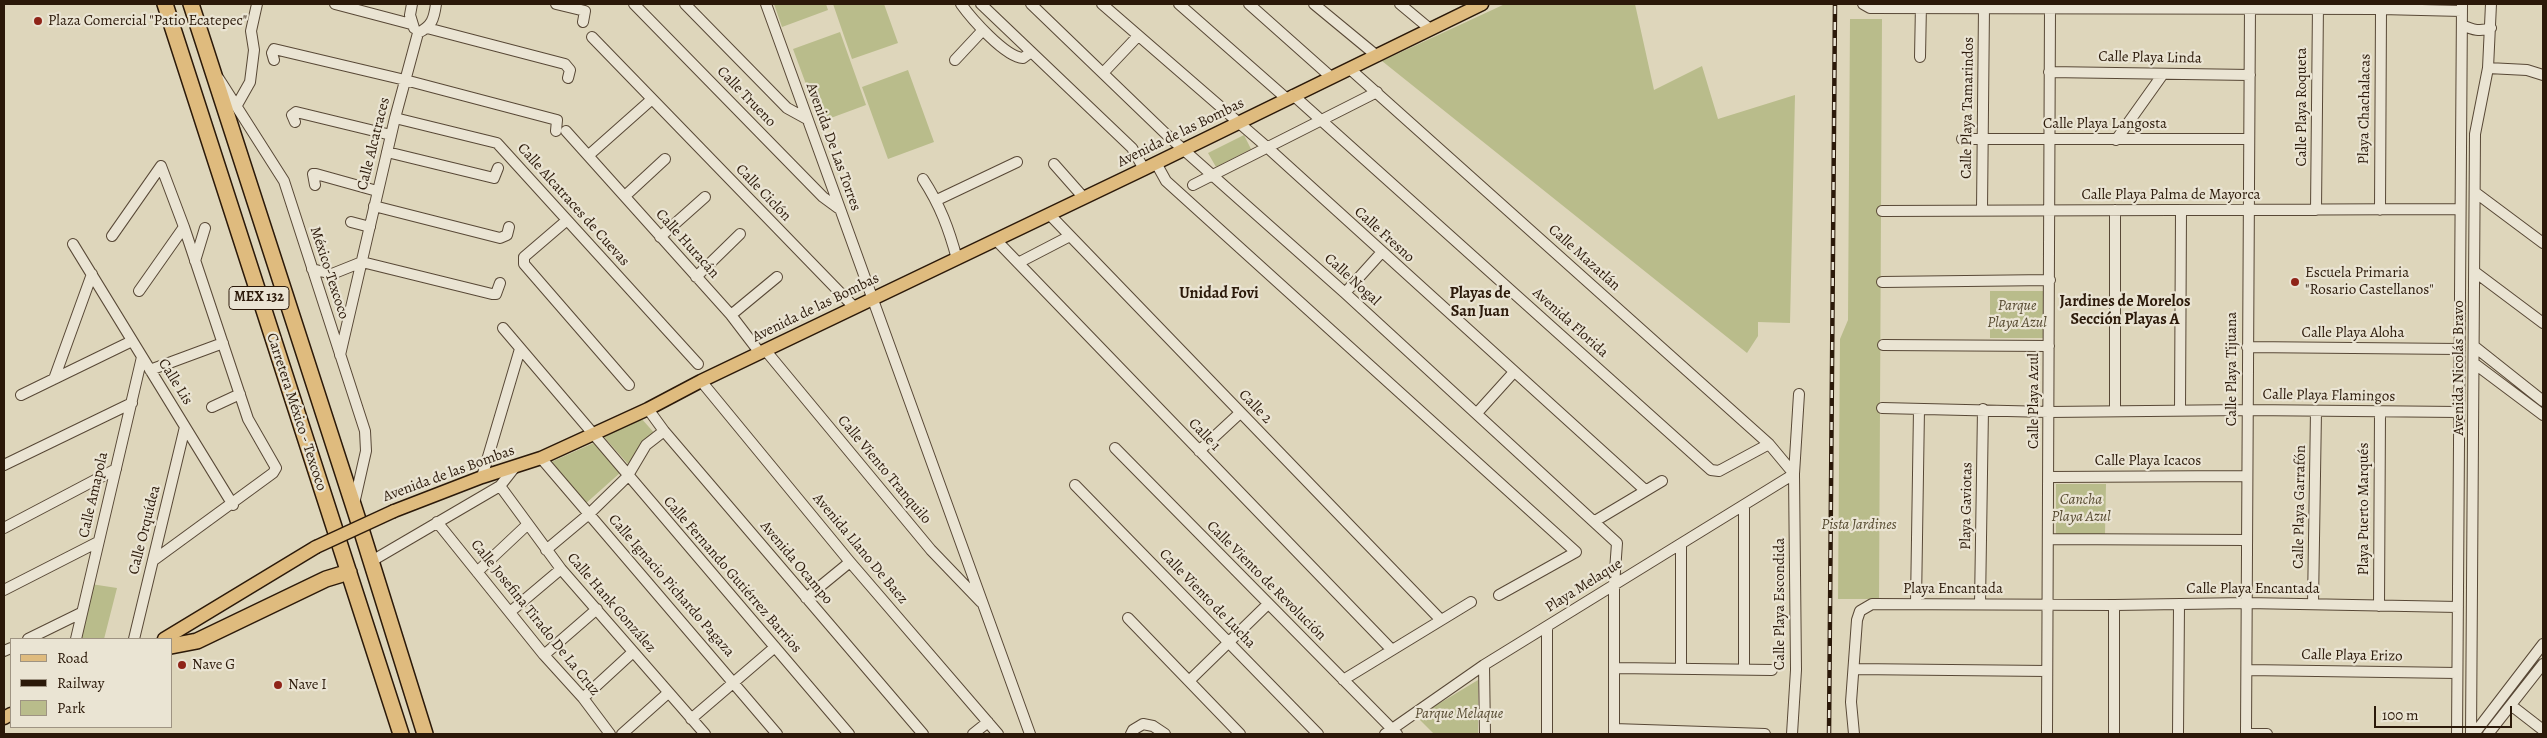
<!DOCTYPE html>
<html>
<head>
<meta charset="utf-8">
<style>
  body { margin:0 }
  #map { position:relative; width:2547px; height:738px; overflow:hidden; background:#ded6bb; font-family:Alegreya,serif }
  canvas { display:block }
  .frame { position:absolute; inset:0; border:5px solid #2b1909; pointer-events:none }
  .legend { position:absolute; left:10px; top:638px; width:162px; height:90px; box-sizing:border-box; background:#eae4d3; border:1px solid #9e9382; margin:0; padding:6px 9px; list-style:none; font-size:15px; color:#2b1909 }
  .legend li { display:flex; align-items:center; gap:10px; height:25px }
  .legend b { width:25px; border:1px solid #9e9382 }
  .scale { position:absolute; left:2374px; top:706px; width:138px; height:22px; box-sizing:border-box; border:2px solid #2b1909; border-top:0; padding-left:6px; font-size:15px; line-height:18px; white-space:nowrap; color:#2b1909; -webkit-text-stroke:4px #eae4d3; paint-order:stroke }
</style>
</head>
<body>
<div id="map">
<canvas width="2547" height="738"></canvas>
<div class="frame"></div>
<ul class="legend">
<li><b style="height:6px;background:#dfbb7e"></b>Road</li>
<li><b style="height:6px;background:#2b1909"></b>Railway</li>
<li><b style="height:14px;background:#b9bc8b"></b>Park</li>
</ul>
<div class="scale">100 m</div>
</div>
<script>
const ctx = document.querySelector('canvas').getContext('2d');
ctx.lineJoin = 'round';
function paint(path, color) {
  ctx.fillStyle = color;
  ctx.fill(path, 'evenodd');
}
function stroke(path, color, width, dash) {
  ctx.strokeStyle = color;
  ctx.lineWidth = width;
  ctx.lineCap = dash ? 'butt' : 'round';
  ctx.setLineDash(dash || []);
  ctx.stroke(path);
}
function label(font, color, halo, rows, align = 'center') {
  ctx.font = font + ' Alegreya,serif';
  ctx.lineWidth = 4.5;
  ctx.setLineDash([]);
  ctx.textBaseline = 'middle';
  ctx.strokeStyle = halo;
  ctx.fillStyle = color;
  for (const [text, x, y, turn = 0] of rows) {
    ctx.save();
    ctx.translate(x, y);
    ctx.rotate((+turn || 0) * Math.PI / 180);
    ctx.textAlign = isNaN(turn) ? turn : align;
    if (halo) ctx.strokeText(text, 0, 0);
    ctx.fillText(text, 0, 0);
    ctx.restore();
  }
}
const green = new Path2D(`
  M 774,4 L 826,4 L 828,10 L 782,27 Z
  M 833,4 L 884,4 L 898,43 L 852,59 Z
  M 1505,4 L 1635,4 L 1654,90 L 1702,66 L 1718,119 L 1795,95 L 1790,323 L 1758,322 L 1758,336 L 1747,353 L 1382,61 Z
  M 1850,19 L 1882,19 L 1879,599 L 1838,599 L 1840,339 L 1848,320 Z
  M 840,32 L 866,105 L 820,122 L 793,49 Z
  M 908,70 L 934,142 L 888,159 L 862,87 Z
  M 1244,135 L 1251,149 L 1216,167 L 1208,153 Z
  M 1990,291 L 2044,291 L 2043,338 L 1990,338 Z
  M 640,417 L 657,436 L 628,464 L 604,437 Z
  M 598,441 L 621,472 L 584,505 L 549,463 Z
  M 2056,484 L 2106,484 L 2105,534 L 2056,534 Z
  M 91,584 L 117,588 L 104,639 L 79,639 Z
  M 1478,680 L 1478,734 L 1434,734 L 1417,717 Z`);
const minor = new Path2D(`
  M 335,4 L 411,24
  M 412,4 L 410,15 L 414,28
  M 556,4 L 585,11 L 583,22
  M 634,4 L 823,197 L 838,208
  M 685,4 L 787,108 L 807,119
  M 766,4 L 1030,734
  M 961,4 C 971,18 1005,57 1023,58 L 1031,52
  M 981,4 L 1132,148 L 1144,169
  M 1031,4 L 1167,135 L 1345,293 L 1617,543 L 1614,585 L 1614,734
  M 1102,4 L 1268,148 L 1645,490
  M 1179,4 L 1287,99
  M 1249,4 L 1331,77
  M 1314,4 L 1377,56
  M 1400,4 L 1430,29
  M 1863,4 L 1870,8 L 2381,9 L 2462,11
  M 2462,25 C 2473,30 2480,32 2491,28
  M 427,28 L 565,64 L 570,70 L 568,78
  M 592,37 L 854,307
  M 1920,57 L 1921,4
  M 274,60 L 272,53 L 274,49 L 405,80 L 553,119 L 557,120 L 556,131
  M 955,60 L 983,30
  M 2488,68 L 2527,70 L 2543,75
  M 1350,69 L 1769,444 L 1794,474
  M 2049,72 L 2250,75
  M 1103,73 L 1138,36
  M 219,79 L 284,181 L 365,431 L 366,451 L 354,504
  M 1293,95 L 1711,470 L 1719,471 L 1769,444
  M 237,105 L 250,82 L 254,50 L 251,31 L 257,4
  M 395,118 L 497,143 L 698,364
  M 295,122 L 292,115 L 296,112 L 391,135
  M 566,131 L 731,315 L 760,353
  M 1962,139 L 2249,139
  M 2116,140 L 2163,74
  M 387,152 L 494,178 L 498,168
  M 589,155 L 651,100
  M 1156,163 L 1166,181 L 1576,552 L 1499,595
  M 1054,164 L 1084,198
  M 923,179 C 940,205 949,229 957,259
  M 315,185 L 313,174 L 316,174 L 377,191
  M 1193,185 L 1377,92
  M 2476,193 L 2543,243
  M 625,196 L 665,159
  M 937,200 L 1017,162
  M 374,206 L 500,238 L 507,235 L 509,227
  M 1982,210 L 1984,7
  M 2316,210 L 2318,4
  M 2380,210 L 2381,9
  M 1882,211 L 2460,209
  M 1049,214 L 1440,619
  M 566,221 L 524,257 L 524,264 L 629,385
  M 351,222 L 370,227
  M 112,236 L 161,166 L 184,227 L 248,419 L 276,468 L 273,473 L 154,560
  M 660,237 L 705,197
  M 996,240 L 1391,649
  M 73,244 L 233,505
  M 195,261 L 205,228
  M 362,262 L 492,294 L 496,294 L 500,283
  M 1018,263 L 1070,236
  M 312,269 L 332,274 L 362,262
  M 2475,272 L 2543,323
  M 696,277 L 740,234
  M 1882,282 L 2050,280
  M 139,291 L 184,227
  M 1345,293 L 1381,253
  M 731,315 L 777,277
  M 503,328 L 849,734
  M 1883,345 L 2049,346
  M 2247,347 L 2459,349
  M 2475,347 L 2543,401
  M 766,351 L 931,550 L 981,602
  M 340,355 L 395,118 L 418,33 C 432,26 434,19 436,4
  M 2475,364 L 2543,415
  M 150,370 L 223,343
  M 54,379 L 92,274
  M 701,381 L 850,562 L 998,734
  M 21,395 L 132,341
  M 212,407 L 240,394
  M 1882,408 L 2049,412 L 2247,410 L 2459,412
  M 648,409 L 664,431 L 923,734
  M 2115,410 L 2115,210
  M 2180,411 L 2181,210
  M 1477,413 L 1514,372
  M 1115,448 L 1397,734
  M 1199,451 L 1240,413
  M 541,458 L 777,734
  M 4,465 L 132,403
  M 482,477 L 520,349
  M 2049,477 L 2247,476
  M 1075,485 L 1318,734
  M 500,486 L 561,569 L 705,734
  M 1744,505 L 1744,670
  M 1595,521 L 1662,481
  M 437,522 L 544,655 L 583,698 L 610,734
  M 4,528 L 116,469
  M 2048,539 L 2246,540
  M 1681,545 L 1681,669
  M 546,550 L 589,514 L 627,477 L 646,445 L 664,431
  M 370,562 L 500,486 L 515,467
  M 477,572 L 528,524
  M 4,590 L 98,542
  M 806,598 L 850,562
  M 1916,603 L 1919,409
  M 1980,604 L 1983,409
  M 2313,604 L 2316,411
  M 2379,606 L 2380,412
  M 510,612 L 561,569
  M 1128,618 L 1240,734
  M 1547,627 L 1547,734
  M 28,639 L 81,613
  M 76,639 L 142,357
  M 134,639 L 185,427
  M 4,651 L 11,648
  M 544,655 L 597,609
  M 1484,665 L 1485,734
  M 1615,668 L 1772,670
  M 1854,669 L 2047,671
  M 2247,670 L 2457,673
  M 1343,680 L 1471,602
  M 1189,681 L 1268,604
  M 583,698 L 633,652
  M 2512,706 L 2543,730
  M 691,719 L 775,647
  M 1614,729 L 1765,734
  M 622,734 L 668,693
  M 973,734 L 988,722
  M 1131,734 L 1133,730 L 1143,724 L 1153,726 L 1165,734
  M 1385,734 L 1484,665 L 1794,474
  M 1792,734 L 1796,670 L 1794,474 L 1799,394
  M 1854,734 L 1851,702 L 1857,620 L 1860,611 L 1872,604 L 2114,605 L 2247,603 L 2458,607
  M 2047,734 L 2050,7
  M 2114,734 L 2114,605
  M 2178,734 L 2179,605
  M 2246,734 L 2250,4
  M 2246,734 L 2267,734
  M 2457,734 L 2462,4
  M 2471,734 L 2475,134 L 2488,68 L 2491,4
  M 2474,734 L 2543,644
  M 2488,734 L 2543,664`);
const major = new Path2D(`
  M 394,511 L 482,477 L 541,458 L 648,409 L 701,381 L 1144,169 L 1482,4
  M 164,639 L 316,547
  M 4,718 L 11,714`);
const highway = new Path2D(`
  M 165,4 L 401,734
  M 191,4 L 361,529 L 425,734
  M 171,646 L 197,641 L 326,579 L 349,572`);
const rail = new Path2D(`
  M 1829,734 L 1835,4`);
const majorBridge = new Path2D(`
  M 316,547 L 394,511`);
const markers = [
  [38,21,5,"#8f2418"],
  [2295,282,5,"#8f2418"],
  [182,665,5,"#8f2418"],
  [278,685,5,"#8f2418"]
];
const shields = [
  [259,298,60]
];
const shieldNames = [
  ["MEX 132",259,298]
];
const poiNames = [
  ["Plaza Comercial \"Patio Ecatepec\"",48,21],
  ["Escuela Primaria",2305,273],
  ["\"Rosario Castellanos\"",2305,290],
  ["Nave G",192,665],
  ["Nave I",288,685]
];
const streetNames = [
  ["Calle Playa Linda",2150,58,1],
  ["Calle Trueno",746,97,46],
  ["Calle Playa Roqueta",2302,107,-90],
  ["Calle Playa Tamarindos",1968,108,-89],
  ["Playa Chachalacas",2365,109,-89],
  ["Calle Playa Langosta",2105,124],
  ["Avenida de las Bombas",1181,133,-26],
  ["Calle Alcatraces",374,144,-76],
  ["Avenida De Las Torres",833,147,70],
  ["Calle Ciclón",763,193,46],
  ["Calle Playa Palma de Mayorca",2171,195],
  ["Calle Alcatraces de Cuevas",573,205,48],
  ["Calle Fresno",1384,235,42],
  ["Calle Huracán",687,244,48],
  ["Calle Mazatlán",1584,258,42],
  ["México-Texcoco",329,273,72],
  ["Calle Nogal",1352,280,42],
  ["Avenida de las Bombas",816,308,-26],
  ["Avenida Florida",1570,323,42],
  ["Calle Playa Aloha",2353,333],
  ["Avenida Nicolás Bravo",2459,368,-90],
  ["Calle Playa Tijuana",2232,369,-90],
  ["Calle Lis",175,382,58],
  ["Calle Playa Flamingos",2329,396,1],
  ["Calle Playa Azul",2034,401,-90],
  ["Calle 2",1255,407,46],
  ["Carretera México - Texcoco",296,412,72],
  ["Calle 1",1204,435,46],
  ["Calle Playa Icacos",2148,461],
  ["Calle Viento Tranquilo",884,470,50],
  ["Avenida de las Bombas",449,474,-20],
  ["Calle Amapola",94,495,-77],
  ["Playa Gaviotas",1967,506,-89],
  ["Calle Playa Garrafón",2300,507,-89],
  ["Playa Puerto Marqués",2364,509,-90],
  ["Calle Orquídea",145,530,-76],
  ["Avenida Llano De Baez",860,549,50],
  ["Avenida Ocampo",796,563,50],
  ["Calle Fernando Gutiérrez Barrios",732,575,49],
  ["Calle Viento de Revolución",1266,581,45],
  ["Calle Ignacio Pichardo Pagaza",671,586,49],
  ["Playa Melaque",1584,586,-32],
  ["Playa Encantada",1953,589],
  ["Calle Playa Encantada",2253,589],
  ["Calle Viento de Lucha",1207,599,46],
  ["Calle Hank González",611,603,49],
  ["Calle Playa Escondida",1780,604,-90],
  ["Calle Josefina Tirado De La Cruz",535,618,51],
  ["Calle Playa Erizo",2352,656,1]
];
const parkNames = [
  ["Parque",2017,306],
  ["Playa Azul",2017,323],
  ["Cancha",2081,500],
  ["Playa Azul",2081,517],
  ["Pista Jardines",1859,525],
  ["Parque Melaque",1459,714]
];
const neighbourhoodNames = [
  ["Unidad Fovi",1219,294],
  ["Playas de",1480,294],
  ["San Juan",1480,312],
  ["Jardines de Morelos",2125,302],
  ["Sección Playas A",2125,320]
];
paint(green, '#b9bc8b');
stroke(minor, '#584836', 12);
stroke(major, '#2b1909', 15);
stroke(highway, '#2b1909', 18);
stroke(minor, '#eae4d3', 10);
stroke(major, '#dfbb7e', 12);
stroke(highway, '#dfbb7e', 15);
stroke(rail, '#2b1909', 4.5);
stroke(rail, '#eae4d3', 2.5, [8]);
stroke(majorBridge, '#2b1909', 15, []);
stroke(majorBridge, '#dfbb7e', 12);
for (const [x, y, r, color] of markers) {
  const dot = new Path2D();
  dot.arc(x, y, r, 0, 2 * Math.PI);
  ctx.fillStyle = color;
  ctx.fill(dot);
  stroke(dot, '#eae4d3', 2);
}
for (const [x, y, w] of shields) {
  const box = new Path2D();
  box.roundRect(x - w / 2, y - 11.5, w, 23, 4);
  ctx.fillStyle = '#eae4d3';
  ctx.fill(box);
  stroke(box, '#2b1909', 1);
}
label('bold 14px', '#2b1909', null, shieldNames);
label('15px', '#2b1909', '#eae4d3', poiNames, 'left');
label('15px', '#2b1909', '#eae4d3', streetNames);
label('italic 15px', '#564a30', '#eae4d3', parkNames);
label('bold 16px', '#2b1909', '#eae4d3', neighbourhoodNames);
</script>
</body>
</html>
